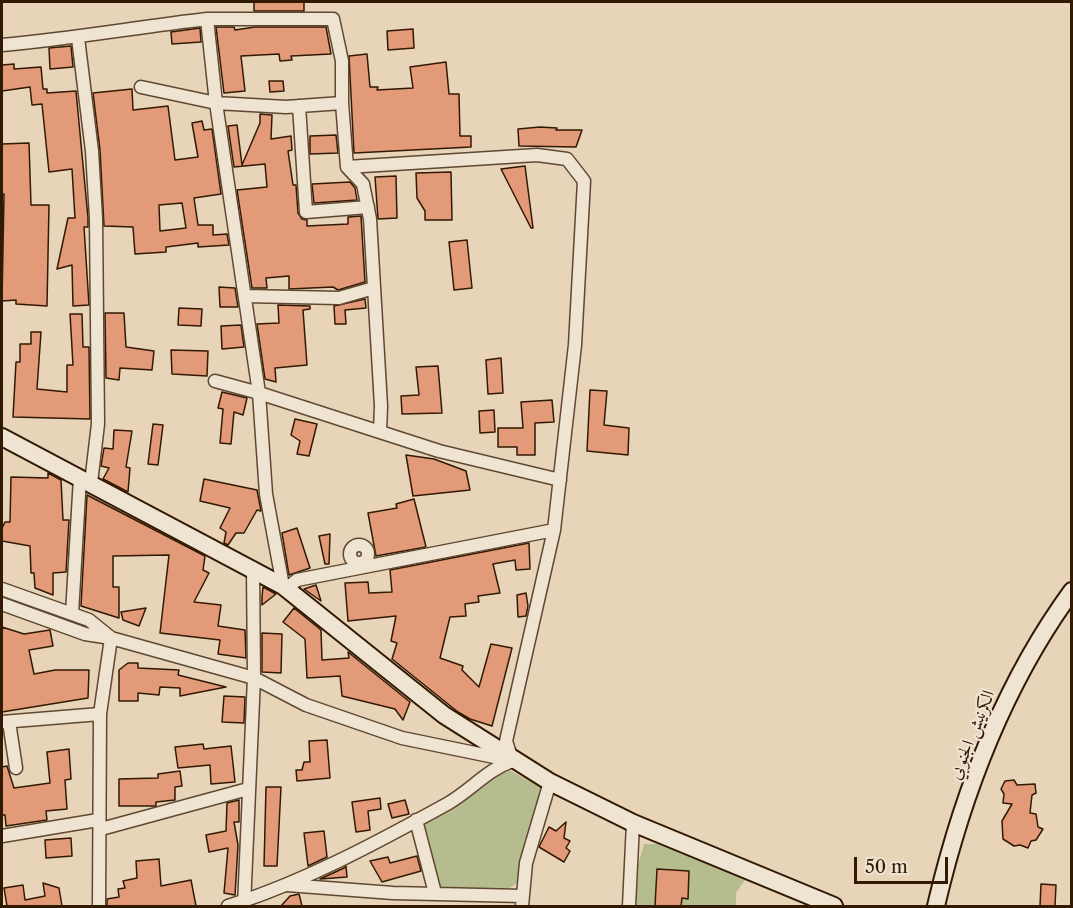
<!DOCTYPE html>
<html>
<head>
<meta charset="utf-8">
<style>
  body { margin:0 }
  #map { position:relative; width:1073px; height:908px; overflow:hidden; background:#e7d4b9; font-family:"Libre Caslon Text",serif }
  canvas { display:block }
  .frame { position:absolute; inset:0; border:3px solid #321902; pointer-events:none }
  .scale { position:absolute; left:854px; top:857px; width:94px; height:27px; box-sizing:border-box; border:3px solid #321902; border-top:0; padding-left:8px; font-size:18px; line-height:21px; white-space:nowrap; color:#321902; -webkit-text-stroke:4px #efe3d2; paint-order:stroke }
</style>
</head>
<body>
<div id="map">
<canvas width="1073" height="908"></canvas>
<div class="frame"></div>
<div class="scale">50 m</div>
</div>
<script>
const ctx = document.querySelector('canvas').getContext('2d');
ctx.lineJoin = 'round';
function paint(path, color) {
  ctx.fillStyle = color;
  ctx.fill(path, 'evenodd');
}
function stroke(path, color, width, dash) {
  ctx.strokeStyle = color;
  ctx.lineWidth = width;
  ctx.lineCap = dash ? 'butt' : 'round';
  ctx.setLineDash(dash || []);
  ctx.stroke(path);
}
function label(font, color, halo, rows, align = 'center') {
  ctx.font = font + ' "Libre Caslon Text",Amiri,serif';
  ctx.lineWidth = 4.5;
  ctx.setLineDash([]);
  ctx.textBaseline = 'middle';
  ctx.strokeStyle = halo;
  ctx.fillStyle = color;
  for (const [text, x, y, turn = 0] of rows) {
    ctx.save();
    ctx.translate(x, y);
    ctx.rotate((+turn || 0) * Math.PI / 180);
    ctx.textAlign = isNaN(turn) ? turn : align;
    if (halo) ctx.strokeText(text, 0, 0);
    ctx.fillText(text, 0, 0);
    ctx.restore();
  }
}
const green = new Path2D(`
  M 507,769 L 541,787 L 518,882 L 507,890 L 437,888 L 421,826 C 429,817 439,815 449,810 C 471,799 484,776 507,769 Z
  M 644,844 L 657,844 L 745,880 L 736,893 L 736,906 L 636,906 L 638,865 Z`);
const building = new Path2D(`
  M 254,2 L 304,2 L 304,11 L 254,11 Z
  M 216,27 L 234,27 L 235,30 L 255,27 L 326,27 L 331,54 L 291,56 L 292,60 L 280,61 L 279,54 L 241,56 L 245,91 L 224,93 Z
  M 200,28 L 201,42 L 172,44 L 171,32 Z
  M 413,29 L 414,48 L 388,50 L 387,31 Z
  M 71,46 L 73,67 L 50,69 L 49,48 Z
  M 367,54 L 370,87 L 378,87 L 377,90 L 413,88 L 410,67 L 446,62 L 449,94 L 459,94 L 460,136 L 471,136 L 471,147 L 354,153 L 349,56 Z
  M 14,64 L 14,69 L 41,67 L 43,89 L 47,89 L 47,93 L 76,91 L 88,218 L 88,227 L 84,227 L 89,305 L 73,306 L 72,265 L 57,269 L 68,218 L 75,218 L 72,169 L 49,172 L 42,104 L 32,105 L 30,87 L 2,91 L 2,65 Z
  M 269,81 L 283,81 L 284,91 L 270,92 Z
  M 132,89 L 133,110 L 168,106 L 175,160 L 198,157 L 192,123 L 202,121 L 204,130 L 212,129 L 221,194 L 194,198 L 198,225 L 213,225 L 213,235 L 227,234 L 229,245 L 198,247 L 198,243 L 166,247 L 166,252 L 135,254 L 133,227 L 104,226 L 100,150 L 93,93 ZM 182,203 L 186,228 L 160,231 L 159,205 Z
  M 260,114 L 272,115 L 271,139 L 291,136 L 292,150 L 288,151 L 293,185 L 296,185 L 298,213 L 302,219 L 307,220 L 307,226 L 348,224 L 348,217 L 361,216 L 365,282 L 338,290 L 333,287 L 289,289 L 289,276 L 266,278 L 267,288 L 252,288 L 237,190 L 267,187 L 265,164 L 234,167 L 228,126 L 237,125 L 242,165 L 260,123 Z
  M 540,127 L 557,128 L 556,130 L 582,130 L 576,147 L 519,146 L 518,129 Z
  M 336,135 L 338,153 L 310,154 L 310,136 Z
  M 29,143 L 31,205 L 49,205 L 47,306 L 16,304 L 16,300 L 2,301 L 4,194 L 2,194 L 2,144 Z
  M 525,166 L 533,228 L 531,228 L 501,169 Z
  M 451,172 L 452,220 L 425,220 L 425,211 L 417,198 L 416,173 Z
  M 396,176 L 397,218 L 378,219 L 375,177 Z
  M 350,182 L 355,188 L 357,200 L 314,203 L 312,184 Z
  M 467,240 L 472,288 L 454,290 L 449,242 Z
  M 219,287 L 235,288 L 238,307 L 220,307 Z
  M 365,299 L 366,308 L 345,310 L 346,324 L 335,324 L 334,306 Z
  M 278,305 L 310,306 L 310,309 L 303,310 L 307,365 L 275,368 L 276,382 L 265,379 L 257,324 L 279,323 Z
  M 179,308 L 202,309 L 201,326 L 178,325 Z
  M 105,313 L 124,313 L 126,347 L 154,351 L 152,370 L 120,368 L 119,380 L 106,378 Z
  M 70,314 L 82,314 L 83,347 L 89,347 L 90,419 L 13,417 L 16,362 L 20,362 L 20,344 L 31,344 L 31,332 L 41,332 L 37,389 L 67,392 L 67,365 L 73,365 Z
  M 241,325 L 244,347 L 222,349 L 221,326 Z
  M 171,350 L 208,351 L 207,376 L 172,374 Z
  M 501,358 L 503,393 L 488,394 L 486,360 Z
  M 438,366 L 442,413 L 402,414 L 401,396 L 419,395 L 416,367 Z
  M 590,390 L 607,391 L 604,425 L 629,428 L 628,455 L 587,451 Z
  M 222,392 L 247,398 L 243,415 L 234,412 L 231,444 L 220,443 L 223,409 L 218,408 Z
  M 552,400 L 554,422 L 535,423 L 535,455 L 517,455 L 517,447 L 498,447 L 498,428 L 523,428 L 521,402 Z
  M 494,410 L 495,432 L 480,433 L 479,411 Z
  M 295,419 L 317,424 L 309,456 L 297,454 L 300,441 L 291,435 Z
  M 153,424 L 163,425 L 158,465 L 148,464 Z
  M 114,430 L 132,431 L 126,467 L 130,468 L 128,492 L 103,479 L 109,468 L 101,466 L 104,448 L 113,449 Z
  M 406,455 L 434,459 L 466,471 L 470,490 L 413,496 Z
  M 48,473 L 61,480 L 63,520 L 69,520 L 66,572 L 53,573 L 53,595 L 35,588 L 34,573 L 31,573 L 30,546 L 2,541 L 2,528 L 5,522 L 10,522 L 11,477 L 48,478 Z
  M 204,479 L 257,490 L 261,511 L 257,510 L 244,533 L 236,533 L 228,545 L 224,543 L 226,532 L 220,528 L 230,508 L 200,501 Z
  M 87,495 L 205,556 L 203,570 L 209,573 L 194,602 L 221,605 L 218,626 L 245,630 L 246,658 L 218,654 L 220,640 L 160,633 L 169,555 L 113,556 L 113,587 L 119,587 L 119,618 L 81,606 Z
  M 414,499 L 426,547 L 376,556 L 368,513 L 397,508 L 396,504 Z
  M 297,528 L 310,568 L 289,575 L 282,533 Z
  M 330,534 L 329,564 L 325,564 L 319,536 Z
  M 529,543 L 530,569 L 516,570 L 515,560 L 493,564 L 500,593 L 478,596 L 479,602 L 465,604 L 466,616 L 450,617 L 440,658 L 463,666 L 462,670 L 479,687 L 491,644 L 512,648 L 492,726 L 470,719 L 458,712 L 392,659 L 397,643 L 391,641 L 396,616 L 348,621 L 345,583 L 368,582 L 369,593 L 392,592 L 390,570 Z
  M 316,585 L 321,601 L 304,589 Z
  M 263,587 L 276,594 L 262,605 L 262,597 Z
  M 526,593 L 528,606 L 526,616 L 518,617 L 517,595 Z
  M 146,608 L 139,626 L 123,620 L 121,612 Z
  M 294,608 L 321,630 L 322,660 L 349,658 L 348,652 L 410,702 L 403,720 L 395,709 L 342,696 L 340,676 L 307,678 L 305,639 L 283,622 Z
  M 2,627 L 24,634 L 50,630 L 53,646 L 29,650 L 34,674 L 55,670 L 89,670 L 88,698 L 2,712 Z
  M 262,633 L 282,634 L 281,673 L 262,672 Z
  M 128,663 L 138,663 L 138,668 L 179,670 L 178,675 L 226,687 L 180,696 L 180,688 L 160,687 L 159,695 L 138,693 L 138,701 L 119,701 L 119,670 Z
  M 224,696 L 245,697 L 244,723 L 222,722 Z
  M 327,740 L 330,778 L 297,781 L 296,770 L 302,770 L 304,762 L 310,762 L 309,741 Z
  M 203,744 L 204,749 L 231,746 L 235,782 L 211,784 L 210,765 L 178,768 L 175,747 Z
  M 69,749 L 71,779 L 65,780 L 67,809 L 46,811 L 47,820 L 6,826 L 5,815 L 2,815 L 2,767 L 7,766 L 14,788 L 50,783 L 47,752 Z
  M 180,771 L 182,786 L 175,787 L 175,800 L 156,802 L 156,806 L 119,806 L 119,779 L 158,778 L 158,774 Z
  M 1014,780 L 1017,785 L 1035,784 L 1036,793 L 1032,795 L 1030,813 L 1036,814 L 1038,827 L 1043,829 L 1036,840 L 1031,841 L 1028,848 L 1020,845 L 1014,846 L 1003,839 L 1002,821 L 1012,804 L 1003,803 L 1004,794 L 1001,789 L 1005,781 Z
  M 266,787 L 281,787 L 277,866 L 264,866 Z
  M 380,798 L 381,809 L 368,811 L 370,830 L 356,832 L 352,802 Z
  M 239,800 L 239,822 L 234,822 L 238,845 L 235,895 L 224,893 L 228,848 L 209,852 L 206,835 L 226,831 L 227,803 Z
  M 405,800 L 409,814 L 392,818 L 388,804 Z
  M 566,822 L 564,838 L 570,841 L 566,848 L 570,851 L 564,862 L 539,847 L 549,827 L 556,831 Z
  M 324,831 L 327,857 L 308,866 L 304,833 Z
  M 71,838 L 72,856 L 46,858 L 45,840 Z
  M 417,856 L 421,871 L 382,882 L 370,861 L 388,857 L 390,863 Z
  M 159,859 L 161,886 L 191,880 L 196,906 L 107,906 L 107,899 L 119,897 L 118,889 L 125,888 L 123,881 L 137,878 L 136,861 Z
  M 346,866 L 347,877 L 320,879 L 344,868 Z
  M 657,869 L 689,871 L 688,899 L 682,898 L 681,906 L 655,906 Z
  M 43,883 L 59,888 L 62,906 L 7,906 L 4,888 L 23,885 L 25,900 L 45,896 Z
  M 1041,884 L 1056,885 L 1055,906 L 1040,906 Z
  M 299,894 L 302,906 L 281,906 L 290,896 Z`);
const street = new Path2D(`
  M 78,38 L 92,151 L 96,218 L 98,424 L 91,483
  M 2,45 C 70,39 138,27 207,19
  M 141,87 L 216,103 L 286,107 L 342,103 L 347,167 L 363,184 L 370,219 L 381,406 L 380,432
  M 299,106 L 306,212 L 368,207
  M 347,167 L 537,155 L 567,159 L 584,181 L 575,345 L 554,530 L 506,741 L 512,760
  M 245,296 L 339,298 L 374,288
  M 215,381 L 259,393 L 439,451 L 560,480
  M350 554a9 9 0 1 1 18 0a9 9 0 1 1-18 0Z
  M 283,586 L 266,494 L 259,393 L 216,103 L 207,19 L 333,19 L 342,61 L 342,103
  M 287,588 L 297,580 L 554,530
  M 2,589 L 89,620 L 110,637
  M 2,604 L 85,634 L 111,638 L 254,678 L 306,705 L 402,738 L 509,760
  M 72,614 L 80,477
  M 2,722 L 100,714
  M 9,722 L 16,768
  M 416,820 L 435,893
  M 101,829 L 248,789
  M 2,836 L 98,820
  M 287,885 L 393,893 L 523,896
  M 99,906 L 100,714 L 111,638
  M 228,906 C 304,882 378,842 447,804 C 470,791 487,770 512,761
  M 244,906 L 254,678 L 253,568
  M 522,906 L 526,863 L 550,782
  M 629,906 L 633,823`);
const secondary = new Path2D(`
  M 2,437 L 283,586 L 444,715 L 550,782 L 633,823 L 834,906
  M 936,906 C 962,795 1004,684 1072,591`);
const streetNames = [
  ["الكرنيش الجنوبي",972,735,-68]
];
paint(green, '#b5bd8f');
paint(building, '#e29a79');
stroke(building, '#321902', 1.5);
stroke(street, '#5f4830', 15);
stroke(secondary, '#321902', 20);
stroke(street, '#efe3d2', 12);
stroke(secondary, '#efe3d2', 16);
label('18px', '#321902', '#efe3d2', streetNames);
</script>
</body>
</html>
